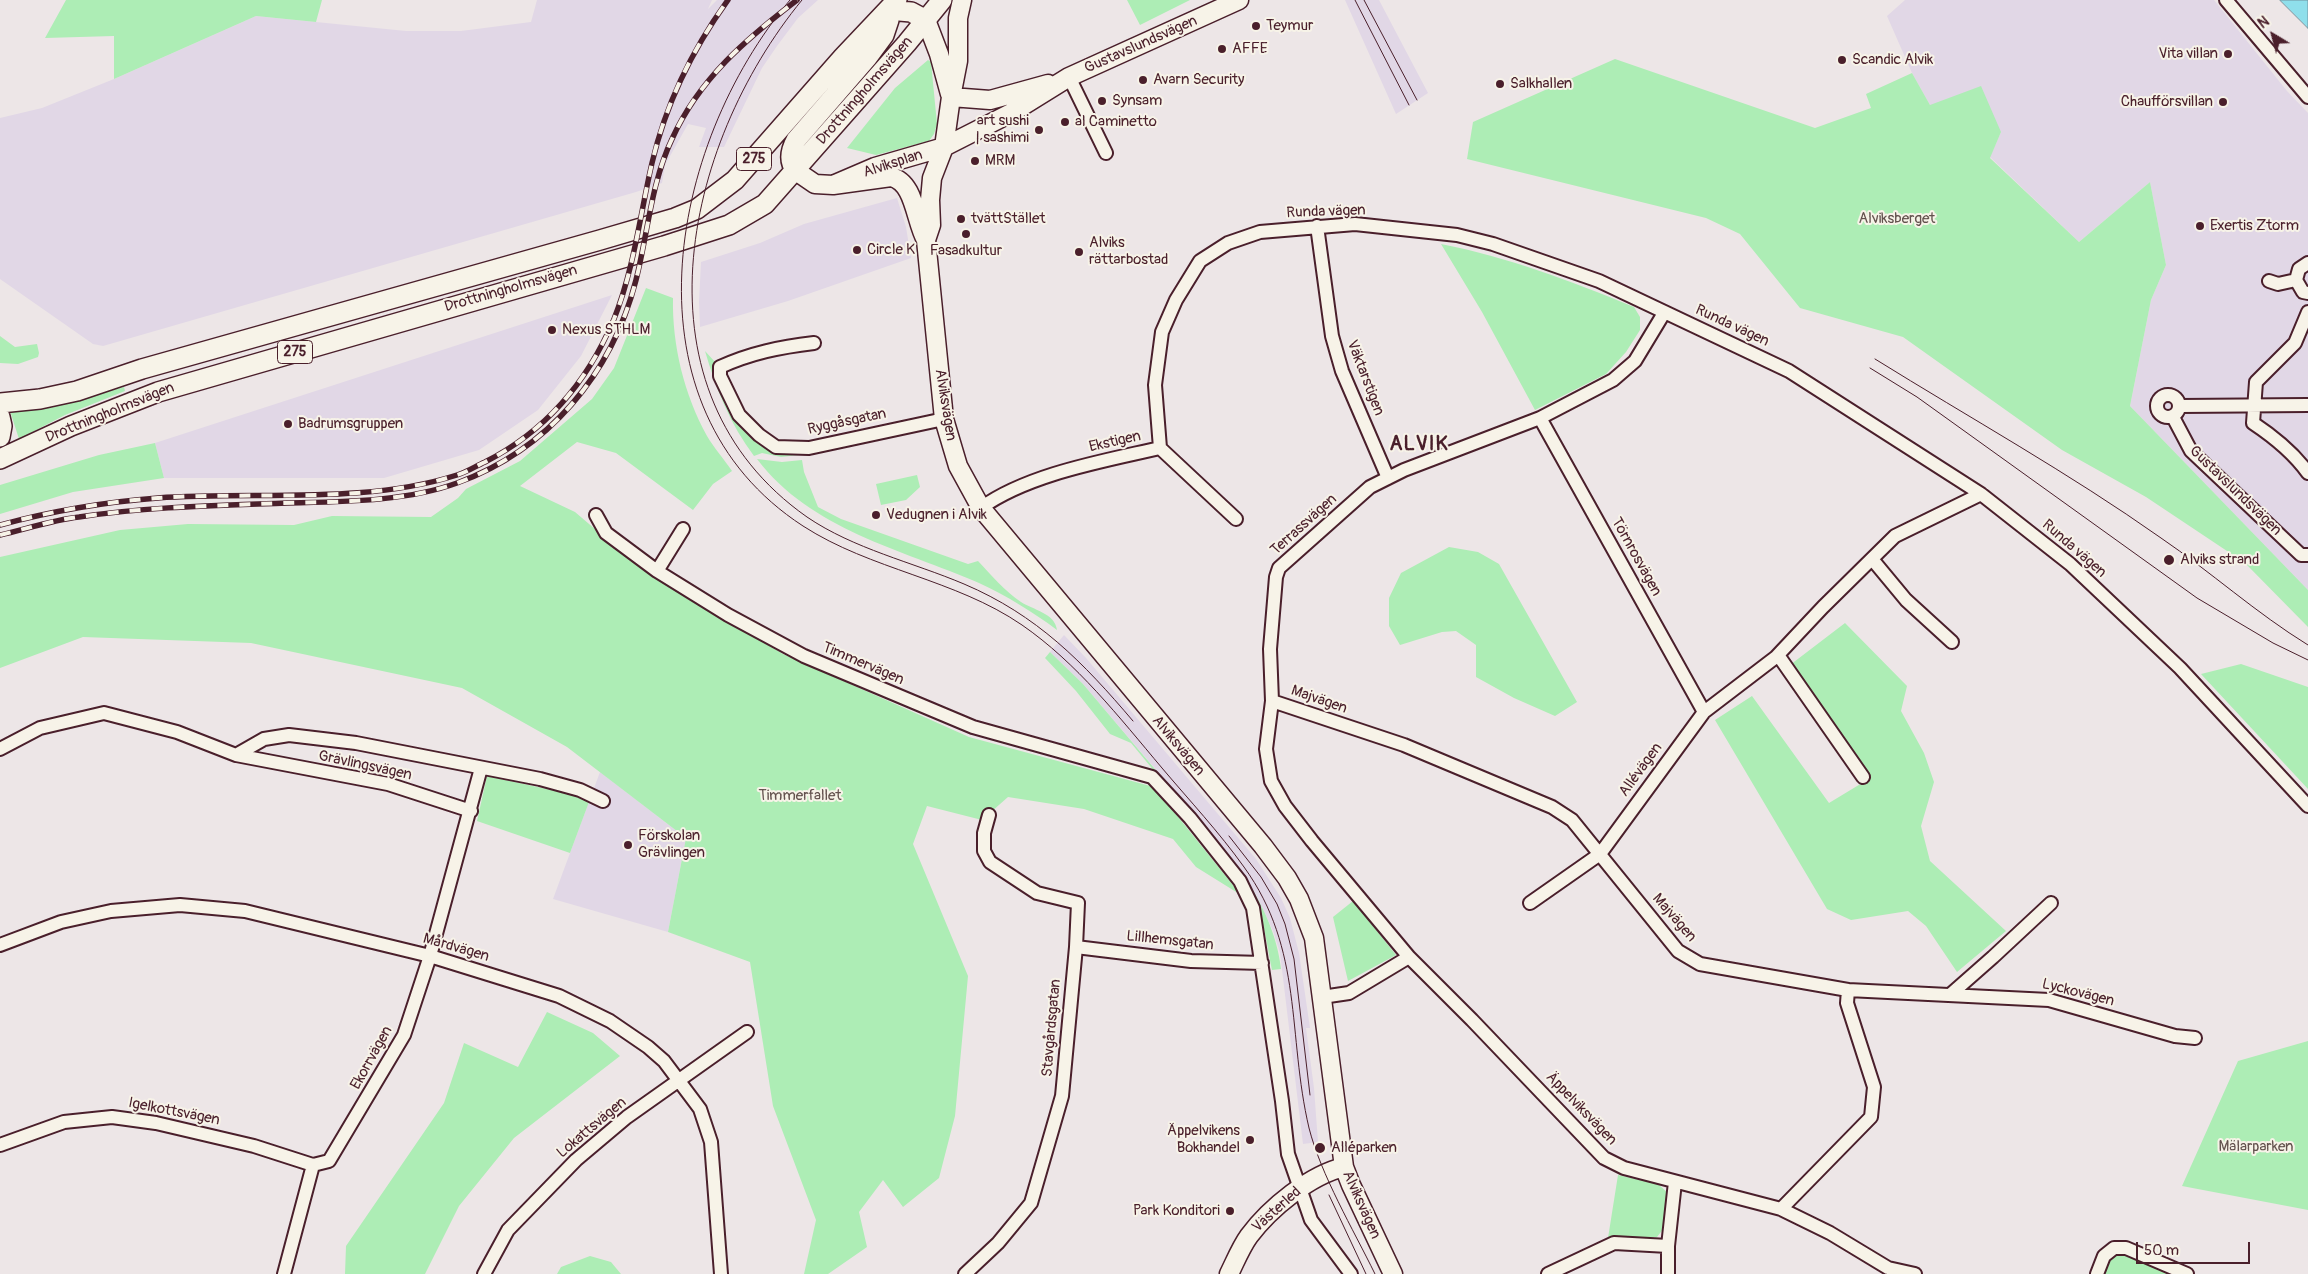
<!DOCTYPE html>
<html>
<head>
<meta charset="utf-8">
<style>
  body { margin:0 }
  #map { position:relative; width:2308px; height:1274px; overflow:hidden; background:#ede6e7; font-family:Pangolin,sans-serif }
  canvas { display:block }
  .north { position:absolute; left:2248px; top:10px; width:50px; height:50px; -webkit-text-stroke:4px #f7f3e8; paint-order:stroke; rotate:323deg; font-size:14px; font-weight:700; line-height:20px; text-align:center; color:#4a1f2b }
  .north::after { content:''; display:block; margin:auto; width:18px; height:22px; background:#4a1f2b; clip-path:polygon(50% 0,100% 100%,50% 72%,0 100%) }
  .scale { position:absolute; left:2136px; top:1242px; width:114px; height:22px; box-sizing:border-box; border:2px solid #4a1f2b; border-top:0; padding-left:6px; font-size:15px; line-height:18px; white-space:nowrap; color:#4a1f2b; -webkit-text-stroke:4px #f7f3e8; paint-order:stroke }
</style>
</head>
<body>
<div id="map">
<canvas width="2308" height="1274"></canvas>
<div class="north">N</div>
<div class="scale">50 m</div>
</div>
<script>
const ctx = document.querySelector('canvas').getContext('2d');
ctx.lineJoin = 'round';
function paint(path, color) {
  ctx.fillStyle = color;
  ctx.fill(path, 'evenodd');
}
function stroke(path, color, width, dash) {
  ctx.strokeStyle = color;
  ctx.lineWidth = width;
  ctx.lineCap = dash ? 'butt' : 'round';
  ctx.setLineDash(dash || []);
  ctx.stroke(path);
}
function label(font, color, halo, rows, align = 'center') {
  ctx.font = font + ' Pangolin,sans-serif';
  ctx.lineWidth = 4;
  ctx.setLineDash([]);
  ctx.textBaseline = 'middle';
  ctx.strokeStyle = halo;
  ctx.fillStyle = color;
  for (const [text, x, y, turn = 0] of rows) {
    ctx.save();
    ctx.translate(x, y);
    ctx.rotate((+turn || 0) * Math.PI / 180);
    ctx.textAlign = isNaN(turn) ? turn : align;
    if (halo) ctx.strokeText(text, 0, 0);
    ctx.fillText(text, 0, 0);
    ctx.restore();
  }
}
const built = new Path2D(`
  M 537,0 L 712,0 L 708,9 L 717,0 L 818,0 L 798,18 L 777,46 L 762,68 L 724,147 L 699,147 L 706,128 L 688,124 L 665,165 L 662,183 L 636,192 L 103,346 L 93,344 L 0,279 L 0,118 L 42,108 L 114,79 L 256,16 L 406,31 L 461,31 L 531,22 Z
  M 1345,0 L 1379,0 L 1428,93 L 1396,114 Z
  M 1905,0 L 2214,0 L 2287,91 L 2308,113 L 2308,590 L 2130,406 L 2151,300 L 2166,265 L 2150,182 L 2079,242 L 1990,157 L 2001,132 L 1930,105 L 1912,73 L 1887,16 Z
  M 897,198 L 906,227 L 911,258 L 788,301 L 700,327 L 699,302 L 701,262 L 760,243 L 804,224 Z
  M 612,295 L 581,356 L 538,410 L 479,450 L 384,478 L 164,478 L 155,443 Z
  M 1064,635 L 1086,658 L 1256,859 L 1281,898 L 1290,918 L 1299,953 L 1310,1028 L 1306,1028 L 1314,1088 L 1318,1142 L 1303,1144 L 1280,953 L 1273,931 L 1263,909 L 1242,872 L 1209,832 L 1083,684 L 1050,652 Z
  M 600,772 L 686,838 L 668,932 L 553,899 Z`);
const green = new Path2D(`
  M 66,0 L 322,0 L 316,22 L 256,16 L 114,79 L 114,36 L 45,38 Z
  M 1127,0 L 1190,0 L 1140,25 Z
  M 1615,59 L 1815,128 L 1871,108 L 1866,94 L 1912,73 L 1930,105 L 1981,86 L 2001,132 L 1990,158 L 2079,242 L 2150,182 L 2166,265 L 2151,300 L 2130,406 L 2308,590 L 2308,627 L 2245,563 L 2146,497 L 2062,450 L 1903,337 L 1800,308 L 1740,234 L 1706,218 L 1467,159 L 1473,122 Z
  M 928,60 L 931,62 L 937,124 L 934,134 L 929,141 L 876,155 L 847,148 L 895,88 Z
  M 1441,244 C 1511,258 1568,280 1634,307 L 1640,317 L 1640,330 L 1626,352 L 1606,374 L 1535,410 L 1482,312 Z
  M 646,288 L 673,298 C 672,345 684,394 707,436 C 714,448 724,459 732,471 L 713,484 L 693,510 L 616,453 L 577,442 L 520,486 L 575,512 L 602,535 L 656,576 L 783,654 L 969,737 L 1154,787 L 1241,895 L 1196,867 L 1173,839 L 1084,809 L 1008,797 L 982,820 L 927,806 L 913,844 L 968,976 L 955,1116 L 939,1178 L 903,1207 L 883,1180 L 859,1212 L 867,1247 L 828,1274 L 804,1274 L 816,1220 L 773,1106 L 750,962 L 668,932 L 686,838 L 567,747 L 462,688 L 251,643 L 83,637 L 0,668 L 0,557 L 120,530 L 188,524 L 294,525 L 332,516 L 431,517 L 458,498 L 466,489 L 520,461 L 592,399 L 614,368 Z
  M 0,336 L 15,347 L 37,344 L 39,353 L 38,357 L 18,364 L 0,363 Z
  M 705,351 L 715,362 L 712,366 L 732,416 L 749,436 L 760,445 L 779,455 L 807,452 L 808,454 L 781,457 L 762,453 L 754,456 C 730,424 716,389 705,351 Z
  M 124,387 L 125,391 L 65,415 L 19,439 L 10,411 L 59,405 Z
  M 155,443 L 164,478 L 73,492 L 0,514 L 0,485 L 99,455 Z
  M 757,459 L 782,462 L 802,460 L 804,472 L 818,507 L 841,519 L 968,564 L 978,561 C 991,575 1005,591 1021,602 C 1033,610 1055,613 1057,630 C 1033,612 1007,596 979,583 C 901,549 811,530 757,459 Z
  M 917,475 L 920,487 L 906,500 L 881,505 L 876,484 Z
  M 1449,547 L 1478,552 L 1499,564 L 1577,702 L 1555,716 L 1514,698 L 1476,677 L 1476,645 L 1456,631 L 1442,632 L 1400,645 L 1389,626 L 1389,598 L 1401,573 Z
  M 1845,623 L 1907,686 L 1901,711 L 1924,753 L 1934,782 L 1921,826 L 1930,861 L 2006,931 L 1957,972 L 1926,926 L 1908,911 L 1851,920 L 1827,909 L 1715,720 L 1752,696 L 1829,803 L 1867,780 L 1790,665 Z
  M 1050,652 L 1083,684 L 1242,872 C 1261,902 1277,933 1281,969 L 1272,970 C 1266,941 1263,909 1247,883 L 1131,743 L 1110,734 L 1076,691 L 1045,658 Z
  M 2241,664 L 2308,687 L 2308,789 L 2201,674 Z
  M 487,776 L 579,796 L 589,802 L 570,853 L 477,821 Z
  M 1353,901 L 1396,955 L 1348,981 L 1333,917 Z
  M 547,1012 L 593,1033 L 620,1056 L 514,1138 L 459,1206 L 425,1274 L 345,1274 L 346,1246 L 444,1103 L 464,1043 L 518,1067 Z
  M 2308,1041 L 2308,1210 L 2182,1186 L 2238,1061 Z
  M 1618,1175 L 1658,1184 L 1669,1194 L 1664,1228 L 1657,1237 L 1608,1238 Z
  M 2119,1253 L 2171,1274 L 2100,1274 L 2111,1255 Z
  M 590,1256 L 611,1262 L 621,1274 L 557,1274 L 561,1267 Z`);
const water = new Path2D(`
  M 2280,0 L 2308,0 L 2308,28 Z`);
const street = new Path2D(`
  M 2226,0 L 2308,97
  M 1069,77 L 1106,153
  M 1317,226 L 1332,336 L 1342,371 L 1388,478
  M 2308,263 L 2299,269 L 2296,280 L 2303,292 L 2308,293
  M 2269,281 L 2278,284 L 2296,280
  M 2308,312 L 2295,343 L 2256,382 L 2253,423 C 2274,437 2293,452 2308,473
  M 814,343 C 780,347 751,353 720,367 L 720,376 L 739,415 L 759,435 L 776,447 L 809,448 L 944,419
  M2157 406a11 11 0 1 1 22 0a11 11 0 1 1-22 0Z
  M 2180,406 L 2308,405
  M 2173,417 L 2191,451 L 2301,555 L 2308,555
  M 1540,418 L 1704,712
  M 1160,448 L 1155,385 L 1162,332 L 1176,300 L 1200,261 L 1228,243 L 1260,232 L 1355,224 L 1457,235 L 1493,244 L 1599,281 L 1789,371 L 1981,494 L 2070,564 L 2180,668 L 2308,806
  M 1160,448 L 1236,519
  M 981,508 C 1028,474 1104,461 1160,448
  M 596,515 L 606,533 L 657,571 L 728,615 L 804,656 L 973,727 L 1152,777 L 1190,818 L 1240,881 L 1253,908 L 1282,1101 L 1288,1154 L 1311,1220 L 1351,1274
  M 1872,559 L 1906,600 L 1952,642
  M 657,571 L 683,529
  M 1778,655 L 1863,777
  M 1272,701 L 1404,745 L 1552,807 L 1572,820 L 1678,951 L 1700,964 L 1848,990 L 1847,1003 L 1874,1087 L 1871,1117 L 1781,1209
  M 0,749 L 40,728 L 104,713 L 177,732 L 236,755 L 388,784 L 471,811
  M 236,755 L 264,739 L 289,735 L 356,743 L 540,779 L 580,790 L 603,801
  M 1530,903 L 1600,854 L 1704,712 L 1776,657 L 1823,607 L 1895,536 L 1981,494
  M 0,945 L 61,922 L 111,911 L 180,905 L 245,911 L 430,956 L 559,996 L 610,1021 L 648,1047 L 664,1061 L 700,1109 L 711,1142 L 721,1274
  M 1076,947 L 1191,961 L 1262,963
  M 1409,957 L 1312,841 L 1285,806 L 1271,781 L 1266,749 L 1272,701 L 1270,649 L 1276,577 L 1279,568 L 1370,487 L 1404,470 L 1540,418 L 1613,380 L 1635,361 L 1664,313
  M 1848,990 L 2049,1000 L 2175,1036 L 2195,1038
  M 1951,994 L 1993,957 L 2051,903
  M 1322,997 L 1349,993 L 1409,957 L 1472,1020 L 1604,1158 L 1624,1168 L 1781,1209 L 1830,1233 L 1888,1268 L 1915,1274
  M 0,1145 L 64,1122 L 112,1117 L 156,1123 L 254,1146 L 313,1165
  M 284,1274 L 313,1165 L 329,1161 L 404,1035 L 430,956 L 481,768
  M 484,1274 L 508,1230 L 576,1160 L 627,1117 L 747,1032
  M 965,1274 L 998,1243 L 1031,1203 L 1062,1096 L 1076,947 L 1078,903 L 1037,893 L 990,862 L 984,851 L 984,833 L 989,815
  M 1548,1274 L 1614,1243 L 1668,1246
  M 1668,1274 L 1668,1246 L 1675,1182
  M 2097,1274 L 2104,1256 L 2114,1248 L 2126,1248 L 2187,1274`);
const secondary = new Path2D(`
  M 926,20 L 939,54 L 950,94
  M 951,97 L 990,100 L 1048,84
  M 796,171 L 815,184 L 833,185 L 875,167 L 944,147 L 1011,113 L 1069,77 L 1239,0
  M 833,185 L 891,177 C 915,182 915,221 926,240 L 944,419 L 958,466 L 981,508 L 1263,846 L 1287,878 L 1299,899 L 1314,938 L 1344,1167 L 1351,1185 L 1393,1274
  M 926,240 L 931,225 L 930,200 L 932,178 L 944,147 L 951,97 L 958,61 L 958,18 L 962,0
  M 1229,1274 C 1235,1262 1241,1247 1249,1236 C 1270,1208 1310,1175 1344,1167`);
const primary = new Path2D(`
  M 888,10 L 911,12 L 926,20
  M 796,171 C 788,161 790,151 796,140 L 867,58 L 884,35 L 889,20 L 888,10
  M 0,403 L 40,399 L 77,391 L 142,369 L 600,240 L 675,218 L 697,209 L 735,180 L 843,57 L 897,0
  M 0,417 L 2,426 L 0,437
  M 0,459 L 71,426 L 158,392 L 664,246 L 729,225 L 765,204 L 907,43 L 942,0`);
const tram = new Path2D(`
  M 790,0 C 667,146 620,407 803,526 C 871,570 955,579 1022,625 C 1077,663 1119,717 1162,768 C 1189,800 1219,832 1244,867 C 1304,950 1287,1034 1309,1128 C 1321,1175 1353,1229 1375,1274
  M 802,0 C 682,146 629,392 807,517 C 854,549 912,562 964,584 C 1037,615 1083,662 1133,721
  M 1355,0 L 1409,105
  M 1364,0 L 1417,100
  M 1875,359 C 1970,418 2069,473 2161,538 C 2211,572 2256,613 2308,645
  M 1870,368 L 1917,397 L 2197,598 L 2273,643 L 2308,660
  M 1229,836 L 1261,877 L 1277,904 L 1285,924 L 1294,959 L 1310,1095
  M 1329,1195 L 1366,1274`);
const rail = new Path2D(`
  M 0,525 C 52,511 104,502 158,498 C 256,491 363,505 457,475 C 467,472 476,466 485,462 C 546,431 588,381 614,319 C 634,269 640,215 652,163 C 666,103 692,50 728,0
  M 0,535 C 26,529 53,520 79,517 C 138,508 198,506 258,504 C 321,501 397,505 457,483 C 548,450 612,374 636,280 C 648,233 651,183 672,139 C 699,79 746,39 797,0`);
const markers = [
  [1256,26,5,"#4a1f2b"],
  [1222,49,5,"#4a1f2b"],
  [2228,54,5,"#4a1f2b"],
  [1842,60,5,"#4a1f2b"],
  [1143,80,5,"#4a1f2b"],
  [1500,84,5,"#4a1f2b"],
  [1102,101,5,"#4a1f2b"],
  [2223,102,5,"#4a1f2b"],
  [1065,122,5,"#4a1f2b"],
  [1039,130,5,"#4a1f2b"],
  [975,161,5,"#4a1f2b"],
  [961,219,5,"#4a1f2b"],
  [2200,226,5,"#4a1f2b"],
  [966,234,5,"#4a1f2b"],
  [857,250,5,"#4a1f2b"],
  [1079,252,5,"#4a1f2b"],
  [552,330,5,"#4a1f2b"],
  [288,424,5,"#4a1f2b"],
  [876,515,5,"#4a1f2b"],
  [2169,560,6,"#4a1f2b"],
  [628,845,5,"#4a1f2b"],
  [1250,1140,5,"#4a1f2b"],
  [1320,1148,6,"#4a1f2b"],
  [1230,1211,5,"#4a1f2b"]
];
const shields = [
  [754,159,35],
  [295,352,35]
];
const shieldNames = [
  ["275",754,159],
  ["275",295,352]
];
const poiNames = [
  ["Teymur",1266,26],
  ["AFFE",1232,49],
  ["Vita villan",2218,54,"right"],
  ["Scandic Alvik",1852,60],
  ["Avarn Security",1153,80],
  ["Salkhallen",1510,84],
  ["Synsam",1112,101],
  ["Chaufförsvillan",2213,102,"right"],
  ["art sushi",1029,121,"right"],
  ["| sashimi",1029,138,"right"],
  ["al Caminetto",1075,122],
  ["MRM",985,161],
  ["tvättStället",971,219],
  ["Exertis Ztorm",2210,226],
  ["Alviks",1089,243],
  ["rättarbostad",1089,260],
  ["Circle K",867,250],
  ["Fasadkultur",966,251,"center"],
  ["Nexus STHLM",562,330],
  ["Badrumsgruppen",298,424],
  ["Vedugnen i Alvik",886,515],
  ["Alviks strand",2180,560],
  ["Förskolan",638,836],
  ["Grävlingen",638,853],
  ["Äppelvikens",1240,1131,"right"],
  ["Bokhandel",1240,1148,"right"],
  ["Alléparken",1331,1148],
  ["Park Konditori",1220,1211,"right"]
];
const streetNames = [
  ["Gustavslundsvägen",1141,45,-24],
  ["Drottningholmsvägen",865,91,-49],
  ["Alviksplan",893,164,-18],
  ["Runda vägen",1326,212,-2],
  ["Drottningholmsvägen",511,289,-16],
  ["Runda vägen",1732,326,25],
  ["Väktarstigen",1365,378,69],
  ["Alviksvägen",945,405,81],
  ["Drottningholmsvägen",110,413,-22],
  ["Ryggåsgatan",847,422,-12],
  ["Ekstigen",1115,442,-13],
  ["Gustavslundsvägen",2235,491,44],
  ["Terrassvägen",1304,525,-42],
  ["Runda vägen",2074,549,41],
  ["Törnrosvägen",1636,557,61],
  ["Timmervägen",863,664,23],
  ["Majvägen",1319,700,19],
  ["Alviksvägen",1178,746,50],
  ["Grävlingsvägen",365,766,12],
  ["Allévägen",1641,770,-54],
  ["Majvägen",1674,918,49],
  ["Lillhemsgatan",1170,941,6],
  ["Mårdvägen",456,948,16],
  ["Lyckovägen",2078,993,14],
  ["Stavgårdsgatan",1052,1028,-85],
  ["Ekorrvägen",372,1058,-61],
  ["Äppelviksvägen",1581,1109,46],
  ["Igelkottsvägen",174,1112,11],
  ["Lokattsvägen",592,1128,-40],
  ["Alviksvägen",1361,1205,66],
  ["Västerled",1277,1210,-42]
];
const parkNames = [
  ["Alviksberget",1897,219],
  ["Timmerfallet",800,796],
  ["Mälarparken",2256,1147]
];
const districtNames = [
  ["ALVIK",1419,445]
];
paint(built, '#e1d7e6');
paint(green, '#adedb5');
paint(water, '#8fdfeb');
stroke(water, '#73929e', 1);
stroke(street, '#4a1f2b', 16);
stroke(secondary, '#4a1f2b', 21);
stroke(primary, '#4a1f2b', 22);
stroke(street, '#f7f3e8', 12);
stroke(secondary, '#f7f3e8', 18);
stroke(primary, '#f7f3e8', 19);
stroke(tram, '#4a1f2b', 1);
stroke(rail, '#4a1f2b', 5.5);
stroke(rail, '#f7f3e8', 4, [11]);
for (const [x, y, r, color] of markers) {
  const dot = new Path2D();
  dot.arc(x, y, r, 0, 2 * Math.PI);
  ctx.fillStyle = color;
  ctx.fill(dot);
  stroke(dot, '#f7f3e8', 2);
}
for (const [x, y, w] of shields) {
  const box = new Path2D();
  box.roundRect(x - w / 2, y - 11.5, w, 23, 4);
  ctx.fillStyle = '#f7f3e8';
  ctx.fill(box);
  stroke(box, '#4a1f2b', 1);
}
label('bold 14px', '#4a1f2b', null, shieldNames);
label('15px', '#4a1f2b', '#f7f3e8', poiNames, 'left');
label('15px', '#4a1f2b', '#f7f3e8', streetNames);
label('15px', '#63524e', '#f7f3e8', parkNames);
ctx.letterSpacing = '1px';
label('bold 20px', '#4a1f2b', '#f7f3e8', districtNames);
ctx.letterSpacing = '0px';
</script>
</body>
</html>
